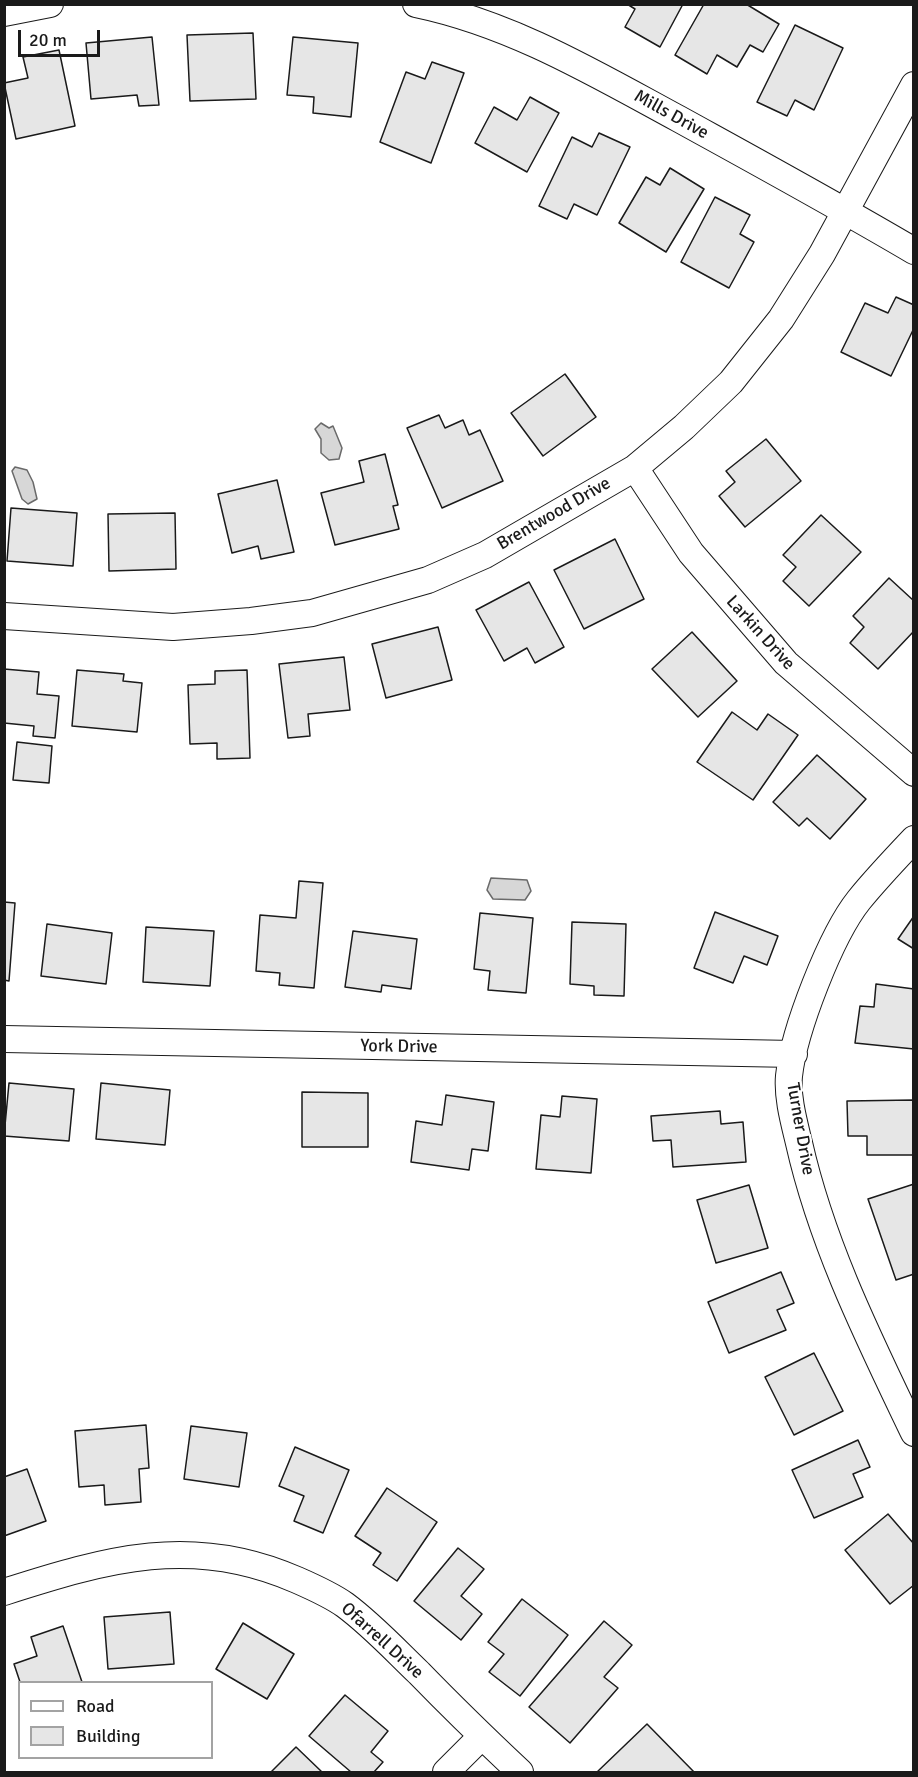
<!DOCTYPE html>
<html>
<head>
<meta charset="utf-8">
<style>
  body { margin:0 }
  #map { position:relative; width:918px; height:1777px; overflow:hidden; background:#fff; font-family:Signika,sans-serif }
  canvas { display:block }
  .frame { position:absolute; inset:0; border:6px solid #1a1a1a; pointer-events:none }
  .legend { position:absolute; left:18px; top:1681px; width:195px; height:78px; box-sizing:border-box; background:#fff; border:2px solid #a3a3a3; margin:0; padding:8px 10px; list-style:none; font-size:18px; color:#1a1a1a }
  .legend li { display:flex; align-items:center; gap:12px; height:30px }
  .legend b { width:30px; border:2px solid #a3a3a3 }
  .scale { position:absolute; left:18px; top:30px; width:82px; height:27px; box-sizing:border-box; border:3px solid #1a1a1a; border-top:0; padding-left:8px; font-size:18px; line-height:21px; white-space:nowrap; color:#1a1a1a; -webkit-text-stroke:4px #fff; paint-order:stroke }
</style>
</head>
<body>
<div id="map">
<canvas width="918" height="1777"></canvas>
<div class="frame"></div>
<ul class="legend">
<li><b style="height:8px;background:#fff"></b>Road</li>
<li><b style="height:16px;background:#e6e6e6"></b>Building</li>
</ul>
<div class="scale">20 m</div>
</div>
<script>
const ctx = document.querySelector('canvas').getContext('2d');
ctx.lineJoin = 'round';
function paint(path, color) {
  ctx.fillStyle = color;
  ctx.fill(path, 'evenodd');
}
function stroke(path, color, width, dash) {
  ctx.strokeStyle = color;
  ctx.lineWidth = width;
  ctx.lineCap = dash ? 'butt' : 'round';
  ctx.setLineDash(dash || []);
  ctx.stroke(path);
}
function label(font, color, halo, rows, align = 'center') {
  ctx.font = font + ' Signika,sans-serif';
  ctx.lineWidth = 4.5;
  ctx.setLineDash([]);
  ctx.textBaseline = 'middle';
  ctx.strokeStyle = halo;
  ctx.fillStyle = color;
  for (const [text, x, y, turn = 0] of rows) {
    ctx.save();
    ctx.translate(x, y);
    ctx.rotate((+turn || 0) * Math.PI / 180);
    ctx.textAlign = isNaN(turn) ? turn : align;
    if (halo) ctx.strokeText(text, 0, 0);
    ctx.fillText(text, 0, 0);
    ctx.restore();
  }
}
const water = new Path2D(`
  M 321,423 L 329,428 L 333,426 L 342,448 L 339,459 L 329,460 L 321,453 L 321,439 L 315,429 Z
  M 15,467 L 27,470 L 33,482 L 37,499 L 28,504 L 22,499 L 12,471 Z
  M 491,878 L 527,880 L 531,891 L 525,900 L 493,899 L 487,890 Z`);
const building = new Path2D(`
  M 627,4 L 683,4 L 660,47 L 625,27 L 635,9 Z
  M 704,4 L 746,4 L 779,24 L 763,52 L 750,45 L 737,67 L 717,55 L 707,74 L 675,55 Z
  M 795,25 L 843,48 L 814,110 L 795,100 L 787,116 L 757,102 Z
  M 253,33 L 256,99 L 190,101 L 187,35 Z
  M 152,37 L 159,105 L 139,106 L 137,95 L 91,99 L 86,43 Z
  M 293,37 L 358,43 L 351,117 L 313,113 L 314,97 L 287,95 Z
  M 59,50 L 75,126 L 16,139 L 4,83 L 28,78 L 23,57 Z
  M 432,62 L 464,73 L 431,163 L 380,142 L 406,72 L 425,79 Z
  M 530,97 L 559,113 L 527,172 L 475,143 L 494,107 L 517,120 Z
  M 599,133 L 630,147 L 597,215 L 574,204 L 567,219 L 539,206 L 572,137 L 592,147 Z
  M 670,168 L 704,189 L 666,252 L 619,223 L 646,177 L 660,185 Z
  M 715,197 L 750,215 L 740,234 L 754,242 L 729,288 L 681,262 Z
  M 896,297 L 914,305 L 914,328 L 891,376 L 841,352 L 865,303 L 888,313 Z
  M 565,374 L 596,417 L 543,456 L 511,413 Z
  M 439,415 L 445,428 L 463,420 L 469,435 L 480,430 L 503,481 L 442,508 L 407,428 Z
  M 766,439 L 801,481 L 745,527 L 719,496 L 735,482 L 726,471 Z
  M 385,454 L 398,505 L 393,506 L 399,529 L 335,545 L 321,493 L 364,482 L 359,461 Z
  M 277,480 L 294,552 L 261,559 L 258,546 L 232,553 L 218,494 Z
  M 11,508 L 77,513 L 73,566 L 7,561 Z
  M 175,513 L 176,569 L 109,571 L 108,514 Z
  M 821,515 L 861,552 L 809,606 L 783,581 L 796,567 L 783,555 Z
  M 615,539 L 644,599 L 584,629 L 554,570 Z
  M 889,578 L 914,601 L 914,631 L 878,669 L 850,643 L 864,627 L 853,616 Z
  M 529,582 L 564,647 L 535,663 L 527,648 L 504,661 L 476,610 Z
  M 438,627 L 452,680 L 386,698 L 372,644 Z
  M 692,632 L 737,681 L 698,717 L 652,669 Z
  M 344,657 L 350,710 L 308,714 L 310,736 L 288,738 L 279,664 Z
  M 4,669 L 39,672 L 37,694 L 59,696 L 55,738 L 33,736 L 34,726 L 4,723 Z
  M 77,670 L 124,674 L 123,681 L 142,683 L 137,732 L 72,726 Z
  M 247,670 L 250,758 L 217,759 L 217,743 L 190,744 L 188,685 L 215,684 L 215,671 Z
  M 732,712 L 757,730 L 768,714 L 798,735 L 753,800 L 697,762 Z
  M 17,742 L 52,746 L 49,783 L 13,780 Z
  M 817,755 L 866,799 L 830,839 L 807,818 L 799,826 L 773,802 Z
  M 299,881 L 323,883 L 314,988 L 279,985 L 280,973 L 256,971 L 260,915 L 296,918 Z
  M 4,902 L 15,903 L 9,981 L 4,980 Z
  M 715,912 L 778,936 L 767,965 L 744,956 L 733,983 L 694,968 Z
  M 480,913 L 533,918 L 526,993 L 488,990 L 490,971 L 474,969 Z
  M 914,916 L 914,949 L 898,939 Z
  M 572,922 L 626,924 L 624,996 L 594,995 L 594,986 L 570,984 Z
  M 47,924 L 112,933 L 106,984 L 41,976 Z
  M 146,927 L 214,931 L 210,986 L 143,982 Z
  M 353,931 L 417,939 L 411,989 L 382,985 L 381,992 L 345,987 Z
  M 876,984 L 914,989 L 914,1049 L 855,1043 L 860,1006 L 874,1007 Z
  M 9,1083 L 74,1089 L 69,1141 L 4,1136 Z
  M 101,1083 L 170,1090 L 165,1145 L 96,1139 Z
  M 302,1092 L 368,1093 L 368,1147 L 302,1147 Z
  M 446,1095 L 494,1102 L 488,1151 L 472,1149 L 469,1170 L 411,1162 L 416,1121 L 442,1125 Z
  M 562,1096 L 597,1099 L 591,1173 L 536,1169 L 541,1115 L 560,1117 Z
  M 914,1100 L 914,1155 L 867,1155 L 867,1136 L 848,1136 L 847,1101 Z
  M 720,1111 L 721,1124 L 743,1122 L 746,1162 L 673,1167 L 671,1140 L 653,1141 L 651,1116 Z
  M 914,1184 L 914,1274 L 896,1280 L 868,1199 Z
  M 749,1185 L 768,1248 L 716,1263 L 697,1200 Z
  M 781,1272 L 794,1303 L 777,1310 L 786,1330 L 729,1353 L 708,1302 Z
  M 814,1353 L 843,1411 L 794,1435 L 765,1377 Z
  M 146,1425 L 149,1468 L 139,1469 L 141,1502 L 105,1505 L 104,1485 L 79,1487 L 75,1431 Z
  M 191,1426 L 247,1433 L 239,1487 L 184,1479 Z
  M 858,1440 L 870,1467 L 853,1474 L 863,1497 L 814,1518 L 792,1470 Z
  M 295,1447 L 349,1470 L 323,1533 L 294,1521 L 304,1496 L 279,1486 Z
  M 27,1469 L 46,1521 L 4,1536 L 4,1477 Z
  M 387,1488 L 437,1522 L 397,1581 L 373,1565 L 381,1553 L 355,1536 Z
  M 888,1514 L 914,1544 L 914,1585 L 890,1604 L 845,1550 Z
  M 458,1548 L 484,1569 L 461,1596 L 482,1614 L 461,1640 L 414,1601 Z
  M 522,1599 L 568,1635 L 520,1696 L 489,1672 L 504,1654 L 488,1642 Z
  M 170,1612 L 174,1664 L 108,1669 L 104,1617 Z
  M 604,1621 L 632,1645 L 604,1677 L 618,1688 L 570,1743 L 529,1707 Z
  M 243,1623 L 294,1654 L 267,1699 L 216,1669 Z
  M 63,1626 L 82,1682 L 20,1682 L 14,1664 L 37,1656 L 31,1637 Z
  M 345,1695 L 388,1731 L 371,1752 L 383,1762 L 374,1772 L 351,1772 L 309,1736 Z
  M 647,1724 L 694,1772 L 597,1772 Z
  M 296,1747 L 322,1772 L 271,1772 Z`);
const minor = new Path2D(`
  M 416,4 C 512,24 594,73 679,119 C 757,162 836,205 914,251
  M 4,13 L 50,4
  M 635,468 L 691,553 L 786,663 L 914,773
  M 4,616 L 173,627 L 251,621 L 312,613 L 428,580 L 485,555 L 635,468 L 684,427 L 731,382 L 781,319 L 822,254 L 914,85
  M 914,839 C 895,859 876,879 859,900 C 831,935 794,1030 789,1076 C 787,1097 794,1122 799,1143 C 822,1245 869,1339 914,1433
  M 4,1039 L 794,1054
  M 4,1592 C 107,1559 193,1534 297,1580 C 313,1587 331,1595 345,1605 C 372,1625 395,1650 419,1673 C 452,1707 486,1740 520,1772
  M 446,1772 L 482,1736`);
const streetNames = [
  ["Mills Drive",671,115,29],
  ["Brentwood Drive",554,514,-30],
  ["Larkin Drive",760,633,48],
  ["York Drive",399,1047,1],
  ["Turner Drive",800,1129,80],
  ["Ofarrell Drive",382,1641,42]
];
paint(water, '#d7d7d7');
stroke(water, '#6a6a6a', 1.5);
paint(building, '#e6e6e6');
stroke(building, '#1a1a1a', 1.5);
stroke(minor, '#1a1a1a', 28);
stroke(minor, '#fff', 26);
label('18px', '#1a1a1a', '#fff', streetNames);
</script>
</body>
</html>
